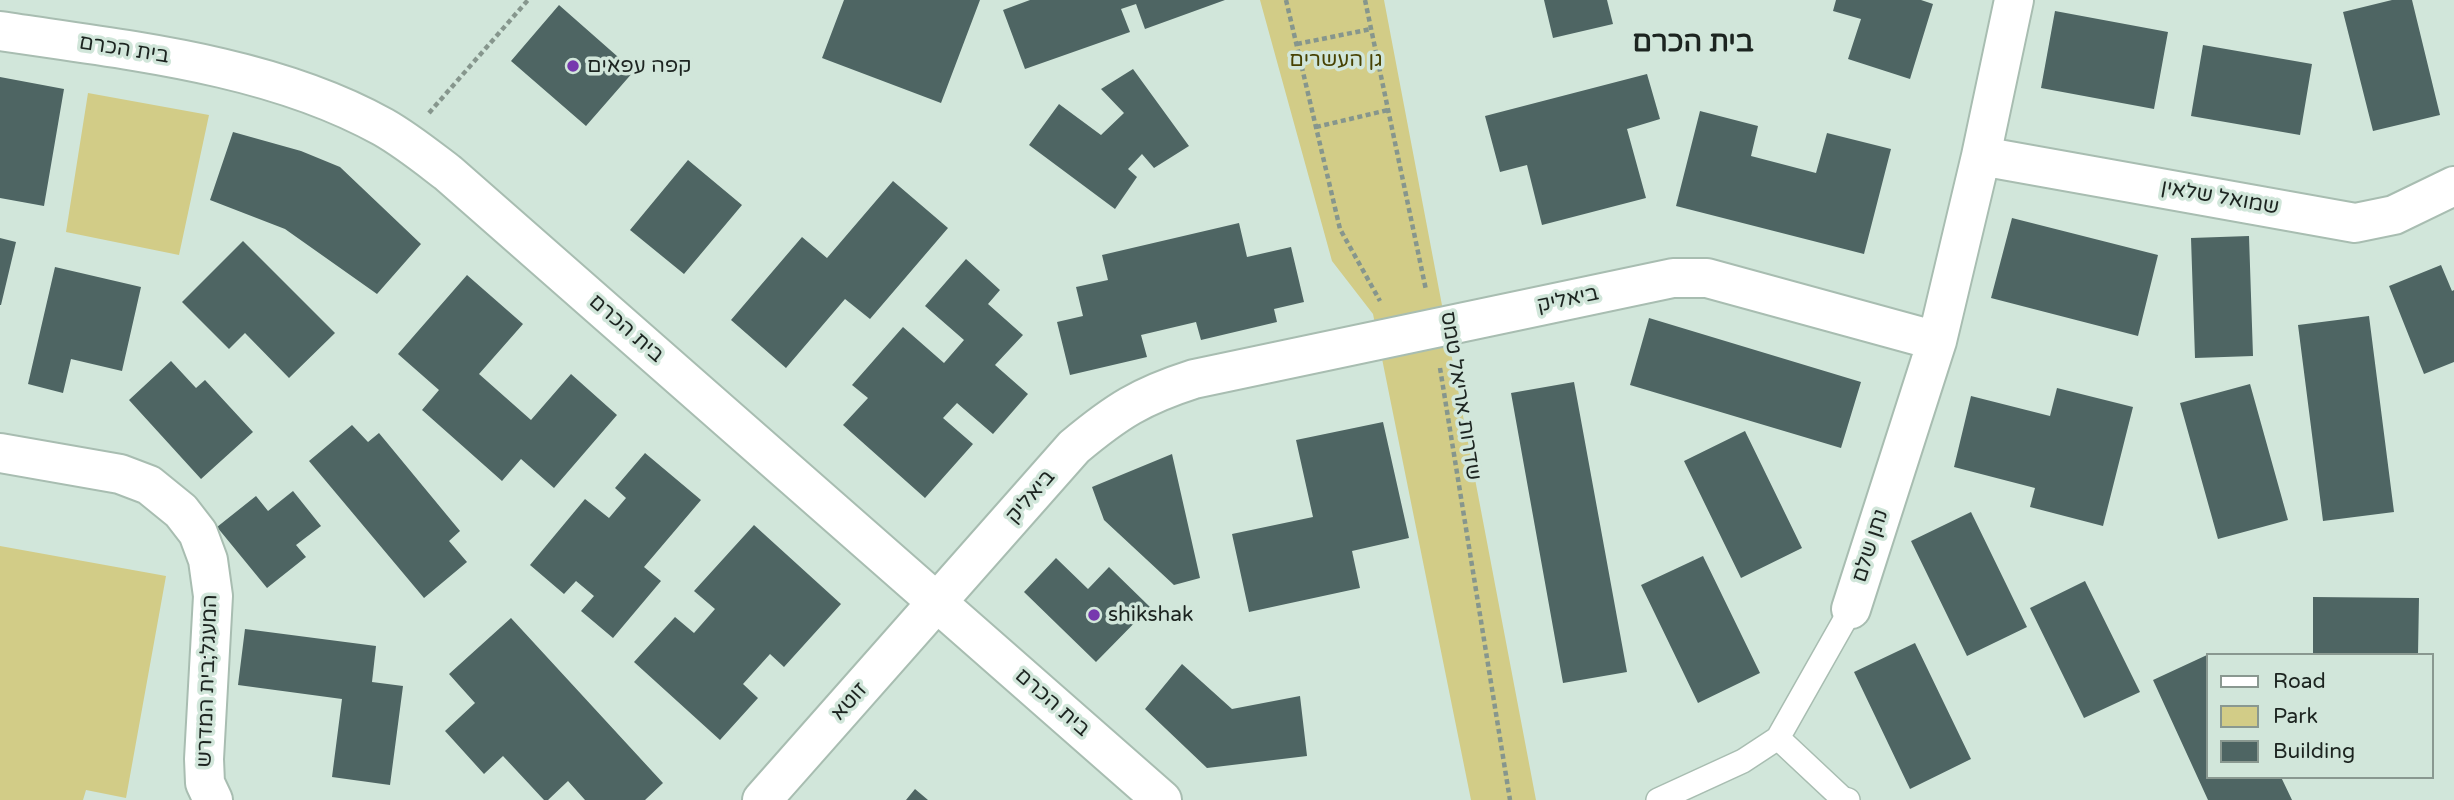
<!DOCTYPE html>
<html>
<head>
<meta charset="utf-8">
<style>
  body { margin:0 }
  #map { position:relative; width:2454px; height:800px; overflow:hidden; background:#d1e6da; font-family:"Varela Round",sans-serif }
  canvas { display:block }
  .legend { position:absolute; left:2206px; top:653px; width:228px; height:126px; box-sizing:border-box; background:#d1e6da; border:2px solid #899890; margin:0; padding:9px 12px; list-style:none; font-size:21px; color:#1c2420 }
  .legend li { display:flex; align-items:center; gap:14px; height:35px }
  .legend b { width:35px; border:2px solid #899890 }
</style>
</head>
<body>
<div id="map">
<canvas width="2454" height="800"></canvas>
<ul class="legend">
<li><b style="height:9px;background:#fff"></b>Road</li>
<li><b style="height:19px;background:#d2cc87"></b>Park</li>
<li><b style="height:19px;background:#4e6563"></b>Building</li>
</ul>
</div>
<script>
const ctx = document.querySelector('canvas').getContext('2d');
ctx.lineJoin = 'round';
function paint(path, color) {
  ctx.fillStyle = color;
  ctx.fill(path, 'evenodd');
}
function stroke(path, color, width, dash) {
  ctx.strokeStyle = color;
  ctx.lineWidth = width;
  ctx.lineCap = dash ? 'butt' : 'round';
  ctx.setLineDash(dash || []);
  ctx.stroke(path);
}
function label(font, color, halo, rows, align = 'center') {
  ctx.font = font + ' "Varela Round","Noto Sans Hebrew",sans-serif';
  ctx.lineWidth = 7;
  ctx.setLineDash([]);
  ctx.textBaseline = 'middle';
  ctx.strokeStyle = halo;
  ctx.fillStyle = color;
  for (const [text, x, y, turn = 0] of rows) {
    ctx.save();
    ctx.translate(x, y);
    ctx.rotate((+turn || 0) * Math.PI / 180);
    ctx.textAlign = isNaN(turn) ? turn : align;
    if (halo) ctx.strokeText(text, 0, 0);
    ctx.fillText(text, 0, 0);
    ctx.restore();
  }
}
const green = new Path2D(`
  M 1260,0 L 1384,0 L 1536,800 L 1471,800 L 1373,314 L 1332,261 Z
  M 88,93 L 209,115 L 179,255 L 66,232 Z
  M 0,546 L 166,576 L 126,798 L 86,790 L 83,800 L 0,800 Z`);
const building = new Path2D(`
  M 844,0 L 980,0 L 941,103 L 822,58 Z
  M 1030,0 L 1225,0 L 1145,29 L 1136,4 L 1121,9 L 1130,32 L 1025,69 L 1003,10 Z
  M 1544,0 L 1607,0 L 1613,24 L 1553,38 Z
  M 1836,0 L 1921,0 L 1933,4 L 1910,79 L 1848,59 L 1861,19 L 1833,11 Z
  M 2392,0 L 2412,0 L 2440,115 L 2373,131 L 2343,12 Z
  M 559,5 L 634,71 L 586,126 L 511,61 Z
  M 2055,11 L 2168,32 L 2154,109 L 2041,88 Z
  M 2203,45 L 2312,64 L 2300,135 L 2191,116 Z
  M 1133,69 L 1189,146 L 1154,168 L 1142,154 L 1128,169 L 1137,177 L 1115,209 L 1029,145 L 1059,104 L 1101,135 L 1124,113 L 1101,89 Z
  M 1647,74 L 1660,119 L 1627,129 L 1646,198 L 1542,225 L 1527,165 L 1500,172 L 1485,116 Z
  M 0,77 L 64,89 L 44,206 L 0,198 Z
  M 1700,111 L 1758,126 L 1751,156 L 1816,173 L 1827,133 L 1891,149 L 1864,254 L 1676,206 Z
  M 233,132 L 301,151 L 340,167 L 421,244 L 377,294 L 285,229 L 210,200 Z
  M 688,160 L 742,205 L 684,274 L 630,230 Z
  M 893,181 L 948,228 L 870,319 L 845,299 L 786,368 L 731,320 L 802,237 L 827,258 Z
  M 2012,218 L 2158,255 L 2138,336 L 1991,298 Z
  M 1239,223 L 1247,257 L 1291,247 L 1304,302 L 1274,309 L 1277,322 L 1201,340 L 1196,322 L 1141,335 L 1147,357 L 1070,375 L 1057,322 L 1083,316 L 1076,287 L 1108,280 L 1102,255 Z
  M 2249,236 L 2253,356 L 2195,358 L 2191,238 Z
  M 0,238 L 16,242 L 1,305 L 0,305 Z
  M 243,241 L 335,333 L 289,378 L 245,333 L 229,349 L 182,302 Z
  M 966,259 L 1000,290 L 988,304 L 1023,335 L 995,365 L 1028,394 L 993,434 L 957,403 L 943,418 L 973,444 L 925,498 L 843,425 L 868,398 L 852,385 L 903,327 L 944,363 L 964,340 L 925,306 Z
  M 2441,265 L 2452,291 L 2454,290 L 2454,362 L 2424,374 L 2389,286 Z
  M 55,267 L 141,287 L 122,371 L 71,359 L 63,393 L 28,384 Z
  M 467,275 L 523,324 L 479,374 L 531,420 L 571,374 L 617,415 L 554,488 L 521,459 L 502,481 L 422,410 L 439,390 L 398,354 Z
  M 2369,316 L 2394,512 L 2323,521 L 2298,325 Z
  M 1649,318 L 1861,382 L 1841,448 L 1630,385 Z
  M 171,361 L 196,388 L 205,380 L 253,432 L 201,479 L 129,400 Z
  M 1574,382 L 1627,672 L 1563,683 L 1511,393 Z
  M 2250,384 L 2288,520 L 2218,539 L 2180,403 Z
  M 2057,388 L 2133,407 L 2103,526 L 2030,507 L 2035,488 L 1954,467 L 1971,396 L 2050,416 Z
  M 1383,422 L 1409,538 L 1352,551 L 1360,588 L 1249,612 L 1232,534 L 1313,517 L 1296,440 Z
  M 352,425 L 368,442 L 379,433 L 460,531 L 449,541 L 467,562 L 424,598 L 309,461 Z
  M 1745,431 L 1802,548 L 1741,578 L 1684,461 Z
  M 645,453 L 701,500 L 644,567 L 661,581 L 613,638 L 581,611 L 594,596 L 576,581 L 564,594 L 530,565 L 585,499 L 609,518 L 626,498 L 615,488 Z
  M 1172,454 L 1200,578 L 1174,585 L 1104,520 L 1092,487 Z
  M 293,491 L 321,526 L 296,545 L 306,557 L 267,588 L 217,527 L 256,496 L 268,511 Z
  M 1971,512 L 2027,627 L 1967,656 L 1911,541 Z
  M 754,525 L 841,604 L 784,667 L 770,654 L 743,684 L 758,698 L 720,740 L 634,662 L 675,617 L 694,633 L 715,609 L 694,591 Z
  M 1703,556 L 1760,673 L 1698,703 L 1641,585 Z
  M 1056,558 L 1088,589 L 1109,567 L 1150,607 L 1096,662 L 1024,592 Z
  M 2085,581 L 2140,692 L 2084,718 L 2030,608 Z
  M 2313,597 L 2419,598 L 2418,655 L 2313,655 Z
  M 511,618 L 663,783 L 645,800 L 585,800 L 568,781 L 548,800 L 544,800 L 503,756 L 484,774 L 445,731 L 475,703 L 449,674 Z
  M 245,629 L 376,646 L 372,682 L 403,686 L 390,785 L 332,777 L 342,699 L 238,685 Z
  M 1915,643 L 1971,759 L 1910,789 L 1854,672 Z
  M 2207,655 L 2207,777 L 2281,777 L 2292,800 L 2208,800 L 2153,680 Z
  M 1182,664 L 1232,709 L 1300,696 L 1307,756 L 1207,768 L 1145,709 Z
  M 915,789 L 928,800 L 906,800 Z`);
const path = new Path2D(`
  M 1286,0 L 1340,229 L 1380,301
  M 1365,0 L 1426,290
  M 1297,44 L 1371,29
  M 429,113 L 528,0
  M 1316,127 L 1388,110
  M 1440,368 L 1510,800`);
const service = new Path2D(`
  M 1778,738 L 1842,798 L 1848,800
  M 1658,800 L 1743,761 L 1778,738 L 1851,609`);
const minor = new Path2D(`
  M 0,31 C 126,50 270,64 383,127 C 406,140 427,157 448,173 L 1162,800
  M 1981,156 L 2355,223 L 2394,215 L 2454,186
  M 0,453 L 120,474 L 149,485 L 181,511 L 198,533 L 208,560 L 213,596 L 204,759 L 205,783 L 213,800
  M 1851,609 L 1937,341 L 1981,156 L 2014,0
  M 762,800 L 1074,447 C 1117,411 1141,396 1194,379 L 1673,278 L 1707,278 L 1937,341`);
const markers = [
  [573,66,7,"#7739ae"],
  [1094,615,7,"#7739ae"]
];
const streetNames = [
  ["בית הכרם",124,50,9],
  ["שמואל שלאין",2220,198,10],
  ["ביאליק",1568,300,-12],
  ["בית הכרם",626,329,41],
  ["שדרות אריאל טמס",1460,396,81],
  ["ביאליק",1031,497,-49],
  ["נתן שלם",1871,546,-72],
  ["המעגל;בית המדרש",208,681,-88],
  ["זוטא",850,702,-48],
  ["בית הכרם",1052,703,41]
];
const parkNames = [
  ["גן העשרים",1336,60]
];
const poiNames = [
  ["קפה עפאים",587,66],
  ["shikshak",1108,615]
];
const districtNames = [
  ["בית הכרם",1693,44]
];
paint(green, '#d2cc87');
paint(building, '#4e6563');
stroke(service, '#a8bdb1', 26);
stroke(minor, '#a8bdb1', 42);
stroke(path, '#86968d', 4.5, [5, 3.5]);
stroke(service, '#fff', 23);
stroke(minor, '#fff', 38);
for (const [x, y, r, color] of markers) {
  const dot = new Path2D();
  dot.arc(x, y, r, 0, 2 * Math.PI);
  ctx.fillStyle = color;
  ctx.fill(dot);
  stroke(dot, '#d1e6da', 2.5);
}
label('21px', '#1c2420', '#d1e6da', streetNames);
label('21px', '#474203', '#d1e6da', parkNames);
label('21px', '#1c2420', '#d1e6da', poiNames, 'left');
label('bold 28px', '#1c2420', '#d1e6da', districtNames);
</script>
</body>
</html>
